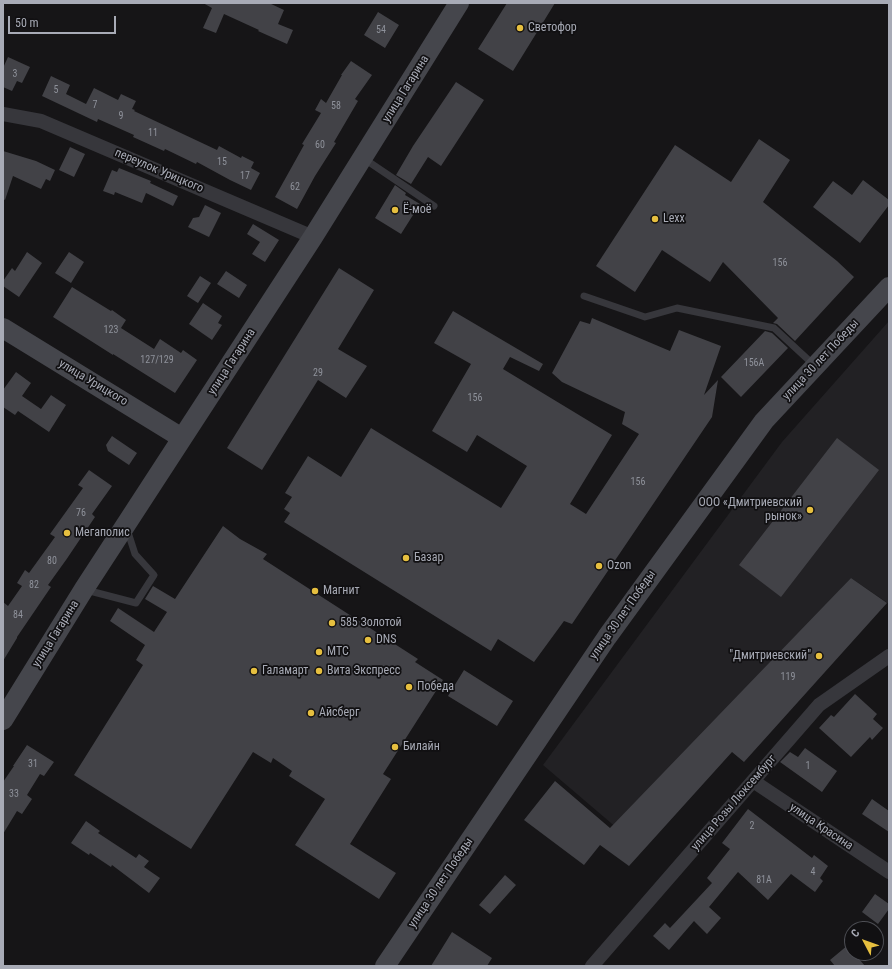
<!DOCTYPE html>
<html>
<head>
<meta charset="utf-8">
<style>
  body { margin:0 }
  #map { position:relative; width:892px; height:969px; overflow:hidden; background:#161517; font-family:"Roboto Condensed",sans-serif }
  canvas { display:block }
  .frame { position:absolute; inset:0; border:4px solid #a8abb6; pointer-events:none }
  .north { position:absolute; left:844px; top:921px; width:40px; height:40px; box-sizing:border-box; background:#111012; border:1px solid #4d4e54; border-radius:50%; rotate:311deg; font-size:11px; font-weight:700; line-height:16px; text-align:center; color:#a8abb6 }
  .north::after { content:''; display:block; margin:auto; width:14px; height:18px; background:#e6bf3f; clip-path:polygon(50% 0,100% 100%,50% 72%,0 100%) }
  .scale { position:absolute; left:8px; top:16px; width:108px; height:18px; box-sizing:border-box; border:2px solid #a8abb6; border-top:0; padding-left:5px; font-size:12px; line-height:14px; white-space:nowrap; color:#a8abb6; -webkit-text-stroke:3px #111012; paint-order:stroke }
</style>
</head>
<body>
<div id="map">
<canvas width="892" height="969"></canvas>
<div class="frame"></div>
<div class="north">С</div>
<div class="scale">50 m</div>
</div>
<script>
const ctx = document.querySelector('canvas').getContext('2d');
ctx.lineJoin = 'round';
function paint(path, color) {
  ctx.fillStyle = color;
  ctx.fill(path, 'evenodd');
}
function stroke(path, color, width, dash) {
  ctx.strokeStyle = color;
  ctx.lineWidth = width;
  ctx.lineCap = dash ? 'butt' : 'round';
  ctx.setLineDash(dash || []);
  ctx.stroke(path);
}
function label(font, color, halo, rows, align = 'center') {
  ctx.font = font + ' "Roboto Condensed",sans-serif';
  ctx.lineWidth = 3.5;
  ctx.setLineDash([]);
  ctx.textBaseline = 'middle';
  ctx.strokeStyle = halo;
  ctx.fillStyle = color;
  for (const [text, x, y, turn = 0] of rows) {
    ctx.save();
    ctx.translate(x, y);
    ctx.rotate((+turn || 0) * Math.PI / 180);
    ctx.textAlign = isNaN(turn) ? turn : align;
    if (halo) ctx.strokeText(text, 0, 0);
    ctx.fillText(text, 0, 0);
    ctx.restore();
  }
}
const built = new Path2D(`
  M 889,321 L 889,604 L 851,578 L 618,829 L 543,765 L 782,442 Z`);
const building = new Path2D(`
  M 203,3 L 269,3 L 284,10 L 278,24 L 293,30 L 287,44 L 258,31 L 259,30 L 224,14 L 216,33 L 203,28 L 212,8 Z
  M 507,3 L 555,3 L 513,71 L 478,49 Z
  M 378,12 L 399,25 L 385,48 L 364,35 Z
  M 8,57 L 30,67 L 22,83 L 17,81 L 12,91 L 3,87 L 3,68 Z
  M 351,61 L 372,75 L 355,99 L 358,101 L 334,142 L 336,143 L 315,176 L 297,209 L 275,197 L 304,145 L 302,144 L 321,113 L 315,110 L 321,99 L 326,103 L 342,75 L 341,75 Z
  M 51,76 L 70,85 L 66,94 L 86,104 L 94,88 L 118,100 L 121,94 L 136,101 L 132,109 L 135,110 L 134,111 L 217,150 L 219,146 L 241,158 L 242,156 L 254,162 L 251,168 L 260,173 L 251,190 L 230,180 L 197,162 L 196,164 L 165,149 L 164,151 L 133,137 L 134,135 L 98,119 L 97,122 L 42,96 Z
  M 456,82 L 484,100 L 441,166 L 428,157 L 411,184 L 396,175 L 413,146 Z
  M 759,139 L 790,160 L 763,202 L 837,261 L 854,277 L 795,341 L 777,324 L 773,323 L 778,318 L 723,262 L 710,282 L 662,250 L 635,292 L 596,266 L 675,145 L 731,182 Z
  M 70,147 L 85,154 L 74,177 L 59,170 Z
  M 3,151 L 36,161 L 55,170 L 50,181 L 46,179 L 41,189 L 13,176 L 5,200 L 3,199 Z
  M 119,168 L 151,181 L 150,183 L 178,196 L 173,206 L 146,193 L 142,203 L 115,192 L 114,195 L 103,191 L 112,170 L 117,172 Z
  M 863,180 L 889,200 L 889,205 L 860,243 L 813,207 L 833,181 L 852,195 Z
  M 395,185 L 406,193 L 405,195 L 420,204 L 401,234 L 375,218 Z
  M 205,205 L 221,213 L 209,237 L 188,227 L 193,218 L 199,217 Z
  M 253,224 L 279,240 L 265,262 L 252,254 L 260,242 L 247,234 Z
  M 27,252 L 42,263 L 19,297 L 3,286 L 3,281 L 12,268 L 15,271 Z
  M 69,252 L 84,262 L 71,283 L 55,273 Z
  M 339,268 L 374,290 L 338,349 L 367,366 L 346,398 L 318,380 L 262,470 L 227,448 Z
  M 226,271 L 247,285 L 239,298 L 217,284 Z
  M 200,276 L 211,283 L 198,303 L 187,296 Z
  M 72,287 L 111,311 L 112,310 L 126,320 L 121,328 L 154,349 L 160,339 L 181,353 L 183,350 L 197,360 L 175,393 L 113,354 L 113,355 L 91,341 L 53,317 Z
  M 203,303 L 222,316 L 218,323 L 222,325 L 212,340 L 189,324 Z
  M 453,311 L 543,364 L 539,371 L 510,357 L 503,369 L 612,435 L 570,504 L 586,514 L 639,434 L 622,424 L 625,412 L 562,382 L 552,373 L 580,321 L 590,324 L 592,318 L 670,351 L 679,330 L 721,346 L 704,395 L 718,380 L 712,417 L 572,624 L 564,621 L 534,662 L 498,639 L 491,651 L 284,522 L 290,513 L 284,509 L 292,497 L 285,493 L 308,456 L 341,477 L 371,428 L 501,508 L 527,466 L 477,435 L 467,452 L 432,431 L 471,364 L 434,343 Z
  M 765,331 L 772,333 L 788,348 L 741,397 L 721,377 Z
  M 16,372 L 31,383 L 22,396 L 41,409 L 51,395 L 66,405 L 49,432 L 18,411 L 15,415 L 3,407 L 3,390 Z
  M 112,436 L 137,453 L 129,465 L 108,451 L 106,445 Z
  M 837,438 L 879,470 L 781,597 L 739,565 Z
  M 89,470 L 112,486 L 92,514 L 95,517 L 66,560 L 48,585 L 51,587 L 17,637 L 17,638 L 3,661 L 3,602 L 8,606 L 22,586 L 17,583 L 25,570 L 29,573 L 55,537 L 50,534 L 83,488 L 78,485 Z
  M 223,526 L 240,539 L 267,554 L 263,559 L 418,659 L 415,662 L 443,680 L 383,774 L 391,779 L 350,844 L 396,873 L 379,899 L 295,845 L 325,799 L 289,776 L 292,771 L 273,758 L 271,763 L 253,752 L 191,849 L 74,775 L 143,665 L 136,660 L 145,645 L 110,621 L 118,608 L 154,632 L 167,612 L 145,599 L 153,586 L 175,599 Z
  M 851,578 L 887,603 L 744,762 L 732,752 L 629,866 L 600,845 L 584,865 L 524,820 L 555,781 L 610,828 Z
  M 464,670 L 513,701 L 497,726 L 448,696 Z
  M 855,694 L 877,714 L 873,719 L 883,728 L 872,740 L 870,737 L 851,757 L 819,728 L 831,715 L 834,717 Z
  M 27,745 L 54,762 L 44,776 L 40,774 L 27,795 L 32,799 L 22,814 L 17,811 L 3,834 L 3,782 L 14,766 L 13,766 Z
  M 805,748 L 837,771 L 822,792 L 780,762 L 790,752 L 798,757 Z
  M 872,799 L 889,811 L 889,832 L 862,814 Z
  M 748,809 L 812,858 L 814,855 L 828,866 L 820,878 L 823,881 L 815,892 L 791,874 L 768,900 L 738,872 L 709,907 L 721,918 L 707,934 L 694,921 L 669,950 L 653,936 L 665,923 L 670,928 L 712,883 L 707,878 L 730,849 L 722,843 Z
  M 86,821 L 100,831 L 98,833 L 136,858 L 139,854 L 149,861 L 144,867 L 160,878 L 149,893 L 112,865 L 111,867 L 90,853 L 89,855 L 71,843 Z
  M 505,875 L 516,885 L 490,914 L 479,905 Z
  M 875,894 L 889,904 L 889,909 L 878,924 L 862,912 Z
  M 452,932 L 492,958 L 487,966 L 431,966 Z
  M 848,945 L 852,950 L 852,953 L 854,953 L 865,966 L 835,966 L 830,960 Z`);
const lane = new Path2D(`
  M 363,158 L 434,206
  M 584,296 L 645,317 L 677,308 L 774,328 L 815,366
  M 86,590 L 136,603 L 154,575 L 135,554 L 127,529`);
const street = new Path2D(`
  M 3,114 L 41,121 L 313,237
  M 753,781 L 889,872
  M 592,966 L 819,705 L 889,656`);
const secondary = new Path2D(`
  M 3,328 L 182,438
  M 3,720 L 84,589 L 313,237 L 459,3
  M 385,966 L 607,637 L 764,421 L 889,287`);
const markers = [
  [520,28,4,"#e6bf3f"],
  [395,210,4,"#e6bf3f"],
  [655,219,4,"#e6bf3f"],
  [810,510,4,"#e6bf3f"],
  [67,533,4,"#e6bf3f"],
  [406,558,4,"#e6bf3f"],
  [599,566,4,"#e6bf3f"],
  [315,591,4,"#e6bf3f"],
  [332,623,4,"#e6bf3f"],
  [368,640,4,"#e6bf3f"],
  [319,652,4,"#e6bf3f"],
  [819,656,4,"#e6bf3f"],
  [254,671,4,"#e6bf3f"],
  [319,671,4,"#e6bf3f"],
  [409,687,4,"#e6bf3f"],
  [311,713,4,"#e6bf3f"],
  [395,747,4,"#e6bf3f"]
];
const numberNames = [
  ["54",381,30],
  ["3",15,74],
  ["5",56,90],
  ["7",95,105],
  ["58",336,106],
  ["9",121,116],
  ["11",153,133],
  ["60",320,145],
  ["15",222,162],
  ["17",245,176],
  ["62",295,187],
  ["156",780,263],
  ["123",111,330],
  ["127/129",157,360],
  ["156А",754,363],
  ["29",318,373],
  ["156",475,398],
  ["156",638,482],
  ["76",81,513],
  ["80",52,561],
  ["82",34,585],
  ["84",18,615],
  ["119",788,677],
  ["31",33,764],
  ["1",808,766],
  ["33",14,794],
  ["2",752,826],
  ["4",813,872],
  ["81А",764,880]
];
const poiNames = [
  ["Светофор",528,28],
  ["Ё-моё",403,210],
  ["Lexx",663,219],
  ["ООО «Дмитриевский",802,503,"right"],
  ["рынок»",802,517,"right"],
  ["Мегаполис",75,533],
  ["Базар",414,558],
  ["Ozon",607,566],
  ["Магнит",323,591],
  ["585 Золотой",340,623],
  ["DNS",376,640],
  ["МТС",327,652],
  ["\"Дмитриевский\"",811,656,"right"],
  ["Галамарт",262,671],
  ["Вита Экспресс",327,671],
  ["Победа",417,687],
  ["Айсберг",319,713],
  ["Билайн",403,747]
];
const streetNames = [
  ["улица Гагарина",406,89,-58],
  ["переулок Урицкого",159,171,23],
  ["улица 30 лет Победы",821,360,-47],
  ["улица Гагарина",232,362,-57],
  ["улица Урицкого",93,383,31],
  ["улица 30 лет Победы",623,615,-55],
  ["улица Гагарина",56,634,-58],
  ["улица Розы Люксембург",734,803,-49],
  ["улица Красина",821,827,34],
  ["улица 30 лет Победы",441,883,-56]
];
paint(built, '#222124');
paint(building, '#424247');
stroke(lane, '#37373c', 7);
stroke(street, '#37373c', 14);
stroke(secondary, '#45464c', 20);
for (const [x, y, r, color] of markers) {
  const dot = new Path2D();
  dot.arc(x, y, r, 0, 2 * Math.PI);
  ctx.fillStyle = color;
  ctx.fill(dot);
  stroke(dot, '#111012', 1.5);
}
label('10px', '#8e919a', null, numberNames);
label('12px', '#a8abb6', '#111012', poiNames, 'left');
label('12px', '#a8abb6', '#111012', streetNames);
</script>
</body>
</html>
